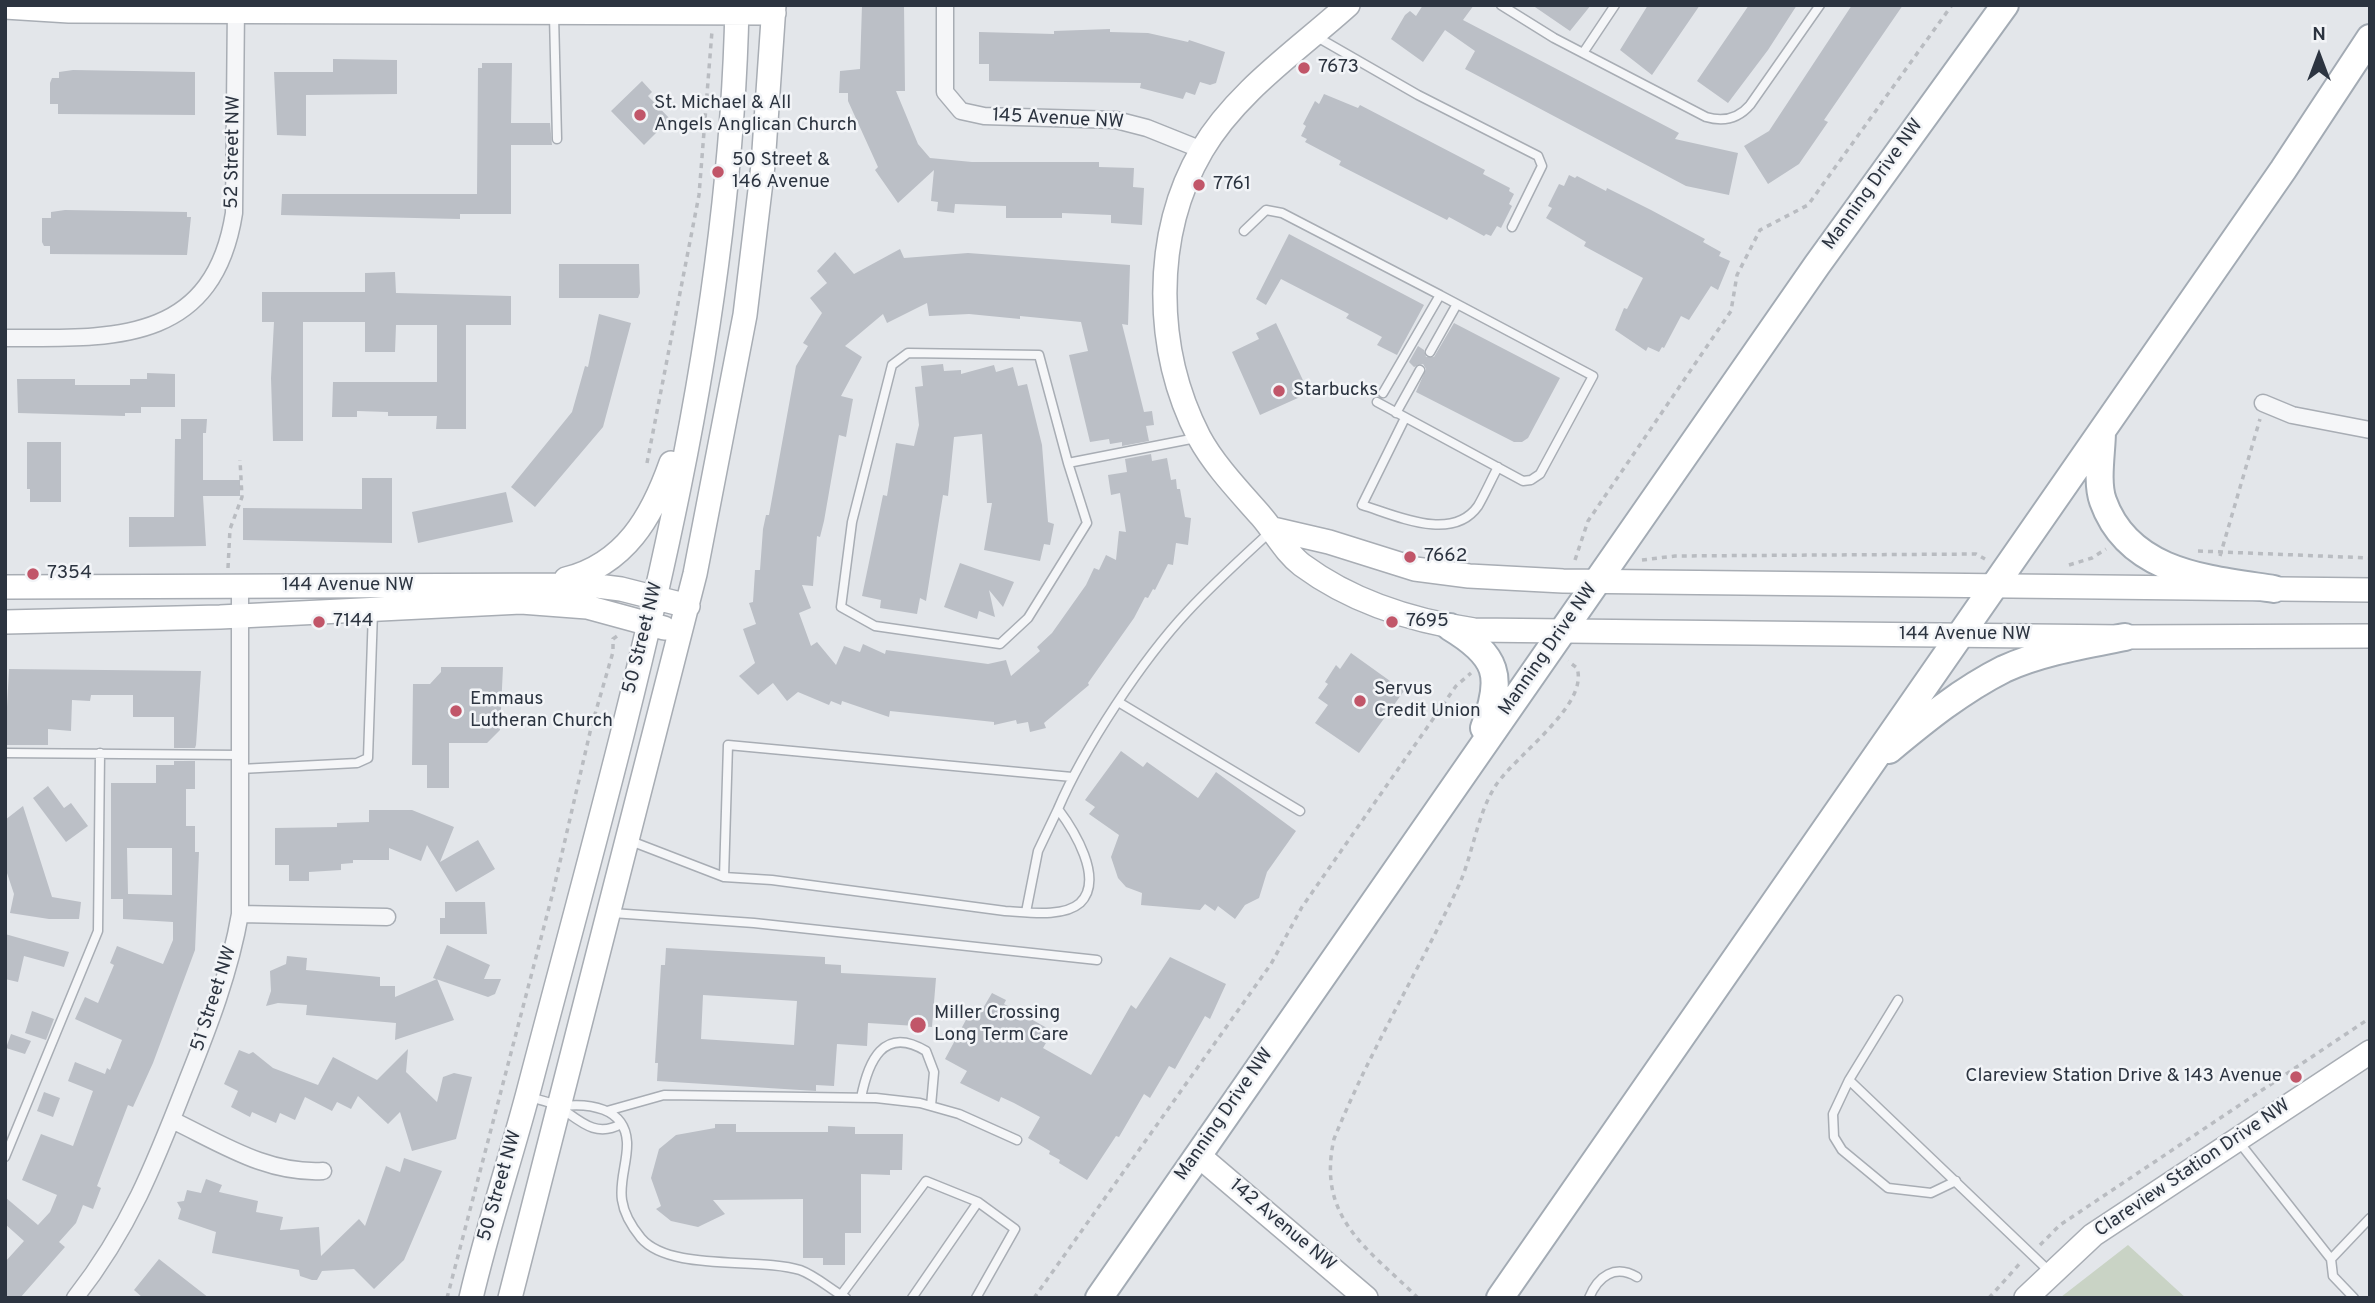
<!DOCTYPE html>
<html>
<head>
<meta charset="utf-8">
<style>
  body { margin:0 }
  #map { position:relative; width:2375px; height:1303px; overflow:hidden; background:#e3e6ea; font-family:Overpass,sans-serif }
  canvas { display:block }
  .frame { position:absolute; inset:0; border:7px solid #2c3440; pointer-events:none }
  .north { position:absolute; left:2284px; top:21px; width:70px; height:70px; -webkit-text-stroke:5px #f2f4f7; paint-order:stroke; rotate:0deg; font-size:19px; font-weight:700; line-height:28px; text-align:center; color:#2c3440 }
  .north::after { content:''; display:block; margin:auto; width:24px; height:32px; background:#2c3440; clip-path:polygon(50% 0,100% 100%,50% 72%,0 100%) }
</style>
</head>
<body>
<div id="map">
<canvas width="2375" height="1303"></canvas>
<div class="frame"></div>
<div class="north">N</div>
</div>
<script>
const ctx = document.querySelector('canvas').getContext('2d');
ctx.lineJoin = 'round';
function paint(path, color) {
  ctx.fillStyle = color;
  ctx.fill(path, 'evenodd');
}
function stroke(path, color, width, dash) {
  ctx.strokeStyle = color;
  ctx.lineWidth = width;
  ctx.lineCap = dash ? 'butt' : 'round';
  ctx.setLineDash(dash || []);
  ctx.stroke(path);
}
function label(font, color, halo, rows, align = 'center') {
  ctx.font = font + ' Overpass,sans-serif';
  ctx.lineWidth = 5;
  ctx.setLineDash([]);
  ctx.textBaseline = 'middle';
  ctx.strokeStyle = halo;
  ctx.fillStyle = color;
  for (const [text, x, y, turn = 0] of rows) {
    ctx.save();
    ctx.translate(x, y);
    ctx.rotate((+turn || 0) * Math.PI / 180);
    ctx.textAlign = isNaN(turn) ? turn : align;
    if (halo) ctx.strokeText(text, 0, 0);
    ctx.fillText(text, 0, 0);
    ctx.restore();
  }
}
const green = new Path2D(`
  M 2128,1245 L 2186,1298 L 2060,1298 L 2061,1297 Z`);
const building = new Path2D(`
  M 862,5 L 904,5 L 905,91 L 896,91 L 918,144 L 930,158 L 972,162 L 1099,162 L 1099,167 L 1134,168 L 1133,187 L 1144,188 L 1142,225 L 1111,223 L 1111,215 L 1062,213 L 1062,218 L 1006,218 L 1006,206 L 955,204 L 954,213 L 937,211 L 938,202 L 931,201 L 934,170 L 898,203 L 875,170 L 878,167 L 848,101 L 848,93 L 839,93 L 840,71 L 860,69 Z
  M 1423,5 L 1474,5 L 1463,20 L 1679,133 L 1675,139 L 1738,153 L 1729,195 L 1686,186 L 1465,69 L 1475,51 L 1445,30 L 1423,62 L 1391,39 L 1405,15 L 1410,11 L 1416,16 Z
  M 1532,5 L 1591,5 L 1570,31 Z
  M 1648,5 L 1700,5 L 1652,75 L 1620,50 Z
  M 1749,5 L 1797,5 L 1768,50 L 1728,103 L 1697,81 Z
  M 1852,5 L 1903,5 L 1824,120 L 1828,122 L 1799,164 L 1768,184 L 1744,146 L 1769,131 Z
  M 1110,29 L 1110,32 L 1148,33 L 1188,42 L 1189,40 L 1225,52 L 1216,83 L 1210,85 L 1200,82 L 1195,95 L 1186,92 L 1183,99 L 1140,88 L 1141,83 L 989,81 L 989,64 L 979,64 L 979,32 L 1054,34 L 1054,31 Z
  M 333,59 L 397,60 L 397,94 L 306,95 L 306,136 L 277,135 L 274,72 L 333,72 Z
  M 482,63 L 512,63 L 511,123 L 550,123 L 552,145 L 511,145 L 511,214 L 460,214 L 460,219 L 281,215 L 282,194 L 477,194 L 478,68 L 482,68 Z
  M 73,70 L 195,72 L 195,115 L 58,114 L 58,104 L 50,104 L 50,83 L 52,78 L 59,78 L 59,72 Z
  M 642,81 L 652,92 L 648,96 L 670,119 L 644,145 L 611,111 Z
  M 1324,94 L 1358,108 L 1360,105 L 1485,170 L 1483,174 L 1510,188 L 1509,191 L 1514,194 L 1509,204 L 1512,206 L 1501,228 L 1497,226 L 1491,236 L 1486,234 L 1484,236 L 1449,217 L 1447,220 L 1339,165 L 1341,161 L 1305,142 L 1307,139 L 1301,136 L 1306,126 L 1303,124 L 1315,101 L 1319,104 Z
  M 1569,175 L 1575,178 L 1577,176 L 1606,191 L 1607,188 L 1651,210 L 1705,239 L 1703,242 L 1721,252 L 1719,256 L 1730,261 L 1718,290 L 1711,286 L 1689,320 L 1681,316 L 1664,348 L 1662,347 L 1659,352 L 1648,347 L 1646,351 L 1615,330 L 1624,308 L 1627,309 L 1643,278 L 1584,246 L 1586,242 L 1546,218 L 1552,208 L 1548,206 L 1559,184 L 1564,186 Z
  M 65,210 L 187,212 L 187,217 L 191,217 L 187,255 L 50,254 L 50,246 L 44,246 L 42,242 L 42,218 L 51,218 L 51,212 Z
  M 1289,234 L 1424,305 L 1397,355 L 1377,345 L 1382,337 L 1346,318 L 1349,314 L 1281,279 L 1266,305 L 1256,299 Z
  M 900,249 L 904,258 L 968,253 L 1130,265 L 1128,325 L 1122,324 L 1144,412 L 1152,411 L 1154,425 L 1146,426 L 1149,441 L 1122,446 L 1122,442 L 1110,444 L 1109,439 L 1090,442 L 1069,355 L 1088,351 L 1081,322 L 1020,316 L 1020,319 L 969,314 L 929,316 L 927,303 L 887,323 L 883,314 L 845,346 L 862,357 L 841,396 L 853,399 L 846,437 L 839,435 L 824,521 L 820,537 L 817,536 L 813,586 L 802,585 L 811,608 L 799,613 L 811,646 L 817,642 L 836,665 L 844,646 L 860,652 L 863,644 L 885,654 L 886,650 L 988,664 L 1006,660 L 1011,676 L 1040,651 L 1037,647 L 1052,633 L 1086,585 L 1094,568 L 1099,570 L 1106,555 L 1116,560 L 1119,531 L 1126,532 L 1120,493 L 1111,495 L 1108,475 L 1127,472 L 1125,459 L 1151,454 L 1152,461 L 1167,458 L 1171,480 L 1176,479 L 1177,489 L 1180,489 L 1185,517 L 1191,518 L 1188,545 L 1176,543 L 1173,565 L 1168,564 L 1155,590 L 1153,589 L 1148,598 L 1145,597 L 1134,618 L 1088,683 L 1089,685 L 1044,723 L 1046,728 L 1030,732 L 1028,722 L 1017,724 L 1016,720 L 994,725 L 994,722 L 890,711 L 889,717 L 842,701 L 841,705 L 831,701 L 829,705 L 798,692 L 787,701 L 773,683 L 758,695 L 739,676 L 755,663 L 743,629 L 756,624 L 749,603 L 753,602 L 755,570 L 760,570 L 763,529 L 766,515 L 769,515 L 796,366 L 808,346 L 803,343 L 822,313 L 810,298 L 827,283 L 817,271 L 835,252 L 854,274 Z
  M 559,264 L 639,264 L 640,293 L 638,298 L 559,298 Z
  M 395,272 L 396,293 L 511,296 L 511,325 L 466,325 L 466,429 L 436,429 L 437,416 L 388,416 L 388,412 L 357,411 L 357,417 L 332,417 L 333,382 L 437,382 L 437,325 L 396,325 L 395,352 L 365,352 L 365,322 L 303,322 L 303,441 L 273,441 L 271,378 L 274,322 L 262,322 L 262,292 L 365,292 L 365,273 Z
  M 599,314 L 631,323 L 603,427 L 535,507 L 511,487 L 572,412 L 585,366 L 588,367 Z
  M 1276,323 L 1309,393 L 1260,415 L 1232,352 L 1259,339 L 1256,333 Z
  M 1454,323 L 1560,378 L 1528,438 L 1522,442 L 1514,442 L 1416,392 L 1426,369 L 1423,364 L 1414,367 L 1409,362 L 1418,346 L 1424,350 L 1426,357 L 1434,357 Z
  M 943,364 L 944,371 L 961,370 L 961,374 L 994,365 L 996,372 L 1013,367 L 1018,386 L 1027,384 L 1042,445 L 1048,522 L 1054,524 L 1050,545 L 1044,544 L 1040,561 L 984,550 L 992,503 L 987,503 L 982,434 L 954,437 L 948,496 L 943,495 L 926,601 L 920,598 L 917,614 L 880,608 L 881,600 L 862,596 L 883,495 L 887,496 L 896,443 L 914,446 L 919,425 L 915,387 L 923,386 L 921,366 Z
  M 147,373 L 175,374 L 175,407 L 141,407 L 141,413 L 125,413 L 125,416 L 18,413 L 17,379 L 75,379 L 75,385 L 130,385 L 130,379 L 147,379 Z
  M 181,419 L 207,419 L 206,433 L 203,433 L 203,480 L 240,480 L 240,496 L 203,496 L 206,546 L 129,547 L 129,517 L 174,517 L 175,439 L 181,439 Z
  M 27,442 L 61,442 L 61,502 L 30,502 L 30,489 L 27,489 Z
  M 362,478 L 392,478 L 392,543 L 243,540 L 243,508 L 362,509 Z
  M 506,492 L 513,522 L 418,543 L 412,512 Z
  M 960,563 L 1014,582 L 1003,607 L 989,590 L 995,617 L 979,611 L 977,619 L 944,607 Z
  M 1351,653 L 1404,691 L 1359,753 L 1315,723 L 1328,705 L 1318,698 L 1328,684 L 1325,682 L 1336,665 L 1340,669 Z
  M 441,667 L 503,667 L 500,730 L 487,743 L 449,743 L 449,788 L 427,788 L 427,765 L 412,765 L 413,684 L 430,684 L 441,672 Z
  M 9,669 L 201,671 L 196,745 L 195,748 L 174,748 L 174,717 L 133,717 L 133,695 L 91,695 L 90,701 L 72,700 L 71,731 L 48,729 L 48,745 L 5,745 Z
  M 1121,751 L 1143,767 L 1147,762 L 1198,798 L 1216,772 L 1296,831 L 1267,872 L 1259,898 L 1245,905 L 1235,919 L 1218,906 L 1215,911 L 1205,904 L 1200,910 L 1141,905 L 1142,893 L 1126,887 L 1118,878 L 1111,857 L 1119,835 L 1089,814 L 1095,807 L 1085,800 Z
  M 174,761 L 195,761 L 195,789 L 186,789 L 186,826 L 195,826 L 195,852 L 199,852 L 195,950 L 153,1063 L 133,1107 L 128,1105 L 97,1186 L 101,1188 L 93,1209 L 83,1205 L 76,1223 L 59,1242 L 65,1247 L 20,1298 L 5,1298 L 5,1262 L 24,1241 L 5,1224 L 5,1197 L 38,1225 L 50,1212 L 57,1195 L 22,1180 L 41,1134 L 73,1146 L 93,1091 L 68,1081 L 75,1062 L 105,1074 L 107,1068 L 110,1070 L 122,1040 L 75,1019 L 85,997 L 98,1003 L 114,965 L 110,963 L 117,946 L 163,964 L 173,940 L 173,922 L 123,919 L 123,899 L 111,899 L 111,783 L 156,783 L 156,765 L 174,765 ZM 127,848 L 172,848 L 172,895 L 128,894 Z
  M 48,786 L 64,808 L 71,803 L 88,826 L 66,842 L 33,798 Z
  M 23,806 L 52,897 L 81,902 L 79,919 L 49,919 L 10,913 L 14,894 L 5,867 L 5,820 Z
  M 369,810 L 412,810 L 454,827 L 440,862 L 478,840 L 495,869 L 456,892 L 427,845 L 421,861 L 389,848 L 389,860 L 353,860 L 353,863 L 341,864 L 341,870 L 309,872 L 309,881 L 289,881 L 289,865 L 275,865 L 275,828 L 337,827 L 337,823 L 369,822 Z
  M 445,902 L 485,902 L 487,934 L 440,934 L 440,918 L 445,918 Z
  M 5,934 L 69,952 L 64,967 L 24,956 L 18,982 L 5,979 Z
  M 447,945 L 490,965 L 484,979 L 501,979 L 495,994 L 488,997 L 433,978 Z
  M 666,948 L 825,957 L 825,964 L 841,965 L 841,973 L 936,978 L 932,1027 L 868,1023 L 867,1046 L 837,1044 L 834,1086 L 816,1085 L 816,1091 L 657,1081 L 658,1063 L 655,1063 L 661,965 L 665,965 ZM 703,995 L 797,1001 L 794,1045 L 701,1039 Z
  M 287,956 L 307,958 L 306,970 L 380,977 L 380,986 L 395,986 L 395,997 L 437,979 L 454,1020 L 395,1040 L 396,1023 L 306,1015 L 307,1005 L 278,1003 L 266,1006 L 271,991 L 270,971 L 286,964 Z
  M 1170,957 L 1226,984 L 1210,1019 L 1205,1016 L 1175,1069 L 1169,1066 L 1150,1098 L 1144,1094 L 1119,1137 L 1116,1136 L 1087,1180 L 1059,1163 L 1060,1160 L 1049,1154 L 1050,1151 L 1028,1138 L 1040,1117 L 1014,1103 L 1001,1097 L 999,1102 L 960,1083 L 967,1071 L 945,1059 L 968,1016 L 971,1018 L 974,1012 L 979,1015 L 992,993 L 1006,1000 L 1004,1004 L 1047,1028 L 1040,1040 L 1046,1043 L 1043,1048 L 1091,1075 L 1131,1005 L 1136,1009 Z
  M 32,1011 L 54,1019 L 46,1040 L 25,1033 Z
  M 11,1034 L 31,1041 L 25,1054 L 6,1048 Z
  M 408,1049 L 406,1072 L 437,1102 L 443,1077 L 454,1073 L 472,1077 L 456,1139 L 412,1151 L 400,1112 L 388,1124 L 358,1096 L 351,1109 L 337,1102 L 332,1111 L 305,1097 L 295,1120 L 280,1113 L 276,1123 L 252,1112 L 250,1117 L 231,1107 L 238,1091 L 224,1084 L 239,1050 L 249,1054 L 253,1052 L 273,1068 L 318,1085 L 333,1057 L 377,1080 Z
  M 44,1092 L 60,1098 L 53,1117 L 37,1111 Z
  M 715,1124 L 736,1124 L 736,1132 L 828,1132 L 828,1126 L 855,1127 L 855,1134 L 903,1134 L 902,1170 L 890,1170 L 890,1175 L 861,1174 L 861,1233 L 845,1233 L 845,1265 L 823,1265 L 823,1258 L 803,1258 L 803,1199 L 713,1200 L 725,1214 L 698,1227 L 671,1221 L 656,1209 L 661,1206 L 651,1178 L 659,1149 L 676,1135 L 715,1128 Z
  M 404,1158 L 442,1171 L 404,1260 L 374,1289 L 354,1269 L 322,1271 L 317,1280 L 312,1280 L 300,1276 L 299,1270 L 212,1253 L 216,1232 L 178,1219 L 181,1209 L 177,1202 L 184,1201 L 187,1190 L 201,1193 L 206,1179 L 222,1185 L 219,1192 L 258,1201 L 256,1212 L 283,1217 L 280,1230 L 319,1227 L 321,1256 L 359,1219 L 365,1226 L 386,1166 L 400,1172 Z
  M 159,1259 L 209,1298 L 143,1298 L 134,1290 Z`);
const path = new Path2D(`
  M 647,463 L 699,195 L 712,31
  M 2198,551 L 2370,558
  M 2220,556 L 2260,419
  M 1575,560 L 1588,521 L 1731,311 L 1737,275 L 1760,230 L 1808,205 L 1952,5
  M 1642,560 L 1675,556 L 1976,554 L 1985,559
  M 2069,565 L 2092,558 L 2106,549
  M 228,568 L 230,529 L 242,497 L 240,460
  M 2040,1245 L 2060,1225 L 2370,1018
  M 447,1298 L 553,892 L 591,728 L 613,652 L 613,639 L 617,636
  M 1034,1298 L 1271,964 L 1302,907 L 1456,686 L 1471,673
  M 1418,1298 C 1369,1249 1316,1219 1334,1139 C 1369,1052 1419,970 1459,885 C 1473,854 1477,814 1496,785 C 1517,754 1589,705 1577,668 L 1568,661
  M 1989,1298 L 2022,1261`);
const lane = new Path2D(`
  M 1501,5 L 1554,38 L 1706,117 C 1723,122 1738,119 1750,105 L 1820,5
  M 554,15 L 557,139
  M 1317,37 L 1418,95 L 1538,156 L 1542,166 L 1512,227
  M 1583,53 L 1615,5
  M 1244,231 L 1266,210 L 1282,213 L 1440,295
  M 1430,352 L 1457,304
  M 1377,402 L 1523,481 L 1531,480 L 1540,474 L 1593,376 L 1440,295 L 1383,393
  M 1396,413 L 1420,370
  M 1405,418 L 1362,505 C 1395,515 1452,543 1478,506 C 1485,494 1491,480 1498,467
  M 1068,463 L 1039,355 L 908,353 L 892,365 L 852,522 L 841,607 L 875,626 L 1000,644 L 1028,618 L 1087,523 L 1068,463 L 1196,438
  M 1120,703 L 1300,811
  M 5,753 L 240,755
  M 240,769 L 357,763 L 368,758 L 373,611
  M 628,840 L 724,877 L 772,880 L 1005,911 C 1026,912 1063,918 1080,903 C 1105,879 1073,829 1058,809 C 1084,748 1142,660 1188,611 C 1214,583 1242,558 1270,532
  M 724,877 L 728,745 L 1072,777
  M 1026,912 L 1038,851 L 1058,809
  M 612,913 L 754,923 L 1097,960
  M 1849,1080 L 1898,1000
  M 529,1097 C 539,1100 552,1102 561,1108 C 580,1121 596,1138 621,1124
  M 861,1098 C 868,1062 883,1025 926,1051 L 934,1072 L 931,1106
  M 562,1106 C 588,1103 625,1107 627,1142 C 628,1161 619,1181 622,1200 C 624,1214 632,1227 641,1238 C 670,1272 758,1257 800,1270 C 814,1275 828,1287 841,1295
  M 607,1111 L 664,1095 L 876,1098 L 920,1103 L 959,1114 L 1017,1140
  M 2239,1142 L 2331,1259 L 2333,1276 L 2354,1298
  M 5,1157 L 98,931 L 100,753
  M 1956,1181 L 1931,1193 L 1888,1188 L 1842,1150 L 1834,1137 L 1833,1114 L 1849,1080 L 2050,1272
  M 2331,1259 L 2370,1218
  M 846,1298 L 841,1295 L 926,1181 L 978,1202
  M 912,1298 L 978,1202 L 1015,1229 L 976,1298
  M 1589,1298 C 1598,1276 1615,1264 1637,1277`);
const street = new Path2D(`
  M 945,5 L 945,92 L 961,111 L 984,116 L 1116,120 L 1147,128 L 1202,150
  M 5,338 C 110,338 213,346 234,213 L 236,5
  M 2263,403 L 2292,415 L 2370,430
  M 240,914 L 387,917
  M 172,1120 C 222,1144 267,1174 323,1171
  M 75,1298 C 130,1228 155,1163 187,1081 C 209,1026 230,972 240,914 L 240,587`);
const secondary = new Path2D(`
  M 1348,5 C 1298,50 1236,92 1202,150 C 1152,235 1154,350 1199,437 C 1214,465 1240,492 1261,516 C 1275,532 1285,552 1302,565 C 1352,602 1413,621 1474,630 L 2125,637 L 2370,636
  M 5,7 L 69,11 L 774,13
  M 1273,529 L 1329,542 L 1415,569 L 1469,576 L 1563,581 L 2370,590
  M 566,579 C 625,564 652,517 671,463
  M 5,587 L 589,585 L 621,589 L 688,606
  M 5,622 L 220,617 L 521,602 L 587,607 L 664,628
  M 1198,1155 L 1366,1298
  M 471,1298 C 487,1229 510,1161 528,1093 C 621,737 730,376 737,5
  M 510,1298 L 695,574 L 745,315 L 763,165 L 774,5
  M 2026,1298 L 2093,1235 L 2370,1052`);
const primary = new Path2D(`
  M 2102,431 C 2102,451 2096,482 2103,501 C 2129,574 2209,579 2274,589
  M 1450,627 C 1498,656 1504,676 1484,728
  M 1889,750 C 1925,720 1962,690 2004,669 C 2041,652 2085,645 2125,637
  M 1099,1298 L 1817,265 L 2005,5
  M 1500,1298 L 2283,170 L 2370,38`);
const markers = [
  [1304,68,7,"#c15669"],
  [640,115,7,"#c15669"],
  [718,172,7,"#c15669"],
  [1199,185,7,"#c15669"],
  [1279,391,7,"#c15669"],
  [1410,557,7,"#c15669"],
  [33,574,7,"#c15669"],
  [319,622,7,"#c15669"],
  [1392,622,7,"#c15669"],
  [1360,701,7,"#c15669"],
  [456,711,7,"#c15669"],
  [918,1025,9,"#c15669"],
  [2296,1077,7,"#c15669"]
];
const poiNames = [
  ["7673",1318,68],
  ["St. Michael & All",654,104],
  ["Angels Anglican Church",654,126],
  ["50 Street &",732,161],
  ["146 Avenue",732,183],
  ["7761",1213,185],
  ["Starbucks",1293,391],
  ["7662",1424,557],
  ["7354",47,574],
  ["7144",333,622],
  ["7695",1406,622],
  ["Servus",1374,690],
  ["Credit Union",1374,712],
  ["Emmaus",470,700],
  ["Lutheran Church",470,722],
  ["Miller Crossing",934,1014],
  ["Long Term Care",934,1036],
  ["Clareview Station Drive & 143 Avenue",2282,1077,"right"]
];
const streetNames = [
  ["145 Avenue NW",1058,120,3],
  ["52 Street NW",234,152,-89],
  ["Manning Drive NW",1874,185,-54],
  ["144 Avenue NW",348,586],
  ["144 Avenue NW",1965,635],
  ["50 Street NW",644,638,-76],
  ["Manning Drive NW",1549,650,-55],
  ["51 Street NW",215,999,-72],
  ["Manning Drive NW",1225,1115,-55],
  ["Clareview Station Drive NW",2193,1169,-34],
  ["50 Street NW",501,1186,-74],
  ["142 Avenue NW",1282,1226,40]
];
paint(green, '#c9d3c5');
paint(building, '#bbbfc6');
stroke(lane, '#a8adb4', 11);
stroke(street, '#a8adb4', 19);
stroke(secondary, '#a8adb4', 26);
stroke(primary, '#a3abb4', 30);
stroke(path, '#b9bcc1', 3.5, [5, 5]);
stroke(lane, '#f5f6f8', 8);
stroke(street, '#f5f6f8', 16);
stroke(secondary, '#fff', 23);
stroke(primary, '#fff', 26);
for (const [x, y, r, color] of markers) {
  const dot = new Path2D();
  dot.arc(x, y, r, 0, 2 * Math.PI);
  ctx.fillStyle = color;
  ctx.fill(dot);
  stroke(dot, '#f2f4f7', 2.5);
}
label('19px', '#2c3440', '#f2f4f7', poiNames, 'left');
label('19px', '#2c3440', '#f2f4f7', streetNames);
</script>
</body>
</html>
